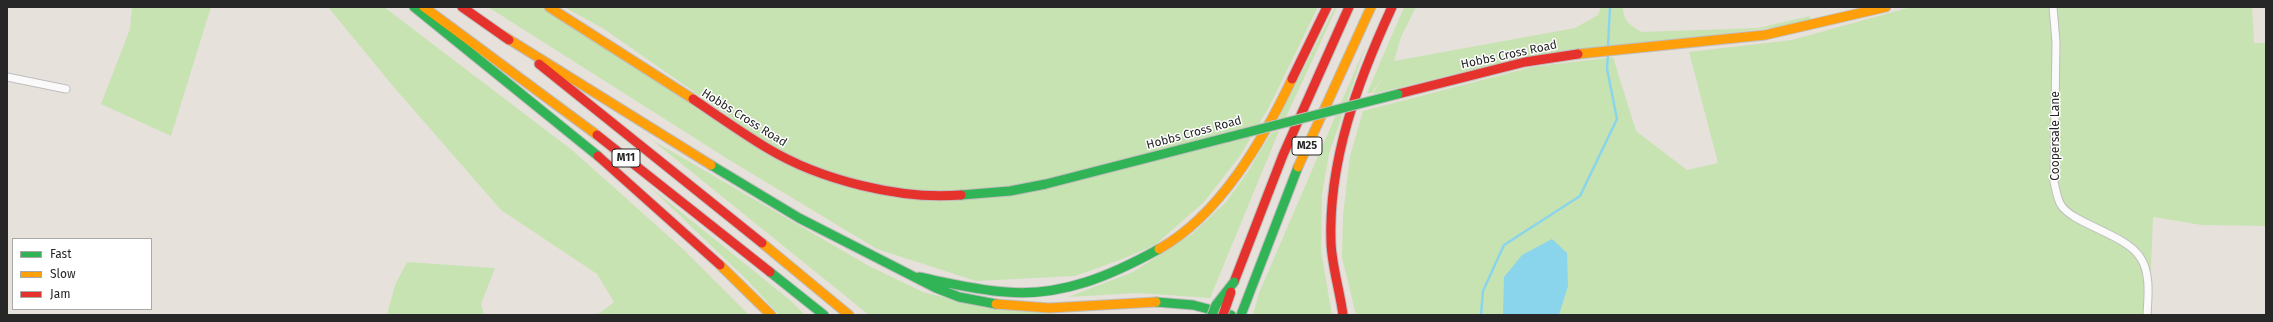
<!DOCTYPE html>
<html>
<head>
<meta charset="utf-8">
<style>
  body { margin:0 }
  #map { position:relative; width:2273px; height:322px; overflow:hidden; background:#e6e1db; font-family:"Fira Sans",sans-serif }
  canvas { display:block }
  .frame { position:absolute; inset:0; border:8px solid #272727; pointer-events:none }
  .legend { position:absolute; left:12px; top:238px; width:140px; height:72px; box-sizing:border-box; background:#fff; border:1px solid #a9a9a9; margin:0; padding:5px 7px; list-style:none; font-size:12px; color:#272727 }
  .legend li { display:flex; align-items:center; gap:8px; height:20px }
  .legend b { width:20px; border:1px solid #a9a9a9 }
</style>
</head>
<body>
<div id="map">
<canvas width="2273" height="322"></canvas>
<div class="frame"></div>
<ul class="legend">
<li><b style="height:5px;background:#30b455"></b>Fast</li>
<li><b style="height:5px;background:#ff9f0a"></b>Slow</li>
<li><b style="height:5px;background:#e5322d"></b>Jam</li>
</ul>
</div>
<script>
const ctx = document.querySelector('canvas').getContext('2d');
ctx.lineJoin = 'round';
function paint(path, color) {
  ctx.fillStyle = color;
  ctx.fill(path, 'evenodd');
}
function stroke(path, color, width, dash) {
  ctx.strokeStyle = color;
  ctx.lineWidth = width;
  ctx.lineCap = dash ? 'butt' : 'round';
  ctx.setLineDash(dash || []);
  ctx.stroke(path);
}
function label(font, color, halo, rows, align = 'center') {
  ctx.font = font + ' "Fira Sans",sans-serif';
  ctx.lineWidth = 3;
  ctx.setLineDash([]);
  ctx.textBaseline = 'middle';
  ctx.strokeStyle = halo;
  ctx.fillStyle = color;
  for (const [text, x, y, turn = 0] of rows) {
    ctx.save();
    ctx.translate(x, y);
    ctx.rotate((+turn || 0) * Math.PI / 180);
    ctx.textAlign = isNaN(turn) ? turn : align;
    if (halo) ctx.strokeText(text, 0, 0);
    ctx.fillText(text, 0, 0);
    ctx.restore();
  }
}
const green = new Path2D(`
  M 132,7 L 211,7 L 171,136 L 101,104 L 130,29 Z
  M 328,7 L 384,7 L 572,150 L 684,250 L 749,315 L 590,315 L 600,313 L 614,302 L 597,274 L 501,210 L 392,85 Z
  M 488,7 L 544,7 L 652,77 L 733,119 L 604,29 L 564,7 L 1318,7 L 1269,107 L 1240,156 L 1204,202 L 1155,245 L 1120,260 L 1075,276 L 976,281 L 877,249 L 731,161 Z
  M 1335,7 L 1337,7 L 1286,117 L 1278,119 Z
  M 1404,7 L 1416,7 L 1401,37 L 1394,61 L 1575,28 L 1598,15 L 1601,7 L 1623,7 C 1623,21 1630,25 1642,32 L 1758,28 L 1810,16 L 1812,23 L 1521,58 L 1373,94 L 1382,78 L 1372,93 L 1367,93 Z
  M 1911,7 L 2252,7 L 2254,43 L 2266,43 L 2266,226 L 2202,225 L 2153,217 L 2149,315 L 1356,315 L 1342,257 L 1343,216 L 1350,156 L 1363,111 L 1532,67 L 1613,57 L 1636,131 L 1687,170 L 1718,163 L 1689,52 L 1792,40 Z
  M 1366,45 L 1329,154 L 1322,194 L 1321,251 L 1332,315 L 1253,315 L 1259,293 Z
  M 1279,131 L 1210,298 L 1138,293 L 1068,297 L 1133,272 L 1192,234 L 1226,202 L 1247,173 L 1271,133 Z
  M 652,140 L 869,266 L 923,292 L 986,308 L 1068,315 L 869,315 Z
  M 650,187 L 791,301 L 805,315 L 779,315 L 748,281 Z
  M 407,262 L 495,268 L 481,304 L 484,315 L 387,315 L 395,285 Z`);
const water = new Path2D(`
  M 1552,239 L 1567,253 L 1568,286 L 1559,315 L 1503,315 L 1504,277 L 1522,255 Z`);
const stream = new Path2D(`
  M 1608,47 L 1610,7
  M 1481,315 L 1483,291 L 1504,245 L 1580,196 L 1617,119 L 1607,69 L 1608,54`);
const street = new Path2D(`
  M 2053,7 L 2056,42 L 2054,182 C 2056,189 2057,199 2061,205 C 2073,224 2125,234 2140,257 C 2151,273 2148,297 2147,315
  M 7,77 L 66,89`);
const fast = new Path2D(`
  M 414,7 L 598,156
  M 711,165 L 799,218 L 936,288 L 959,297 L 996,304
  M 961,195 L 1010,191 L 1046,184 L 1229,137
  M 770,272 L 824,315
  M 919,277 C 948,283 977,290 1006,292 C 1062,297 1112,275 1159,249
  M 1156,302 L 1193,305 L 1231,315
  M 1241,315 L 1298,167`);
const slow = new Path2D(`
  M 424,7 L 597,135
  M 549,7 L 693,99
  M 502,35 L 711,165
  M 1578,54 L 1765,35 L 1886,7
  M 1298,167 L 1371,7
  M 762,243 L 849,315
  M 1159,249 C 1220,215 1263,140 1292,79
  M 720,265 L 771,315
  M 996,304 L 1049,308 L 1156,302`);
const jam = new Path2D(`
  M 462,7 L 509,40
  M 539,64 L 762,243
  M 1292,79 L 1327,7
  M 1398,94 L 1525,62 L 1578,54
  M 693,99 C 718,116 742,133 767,148 C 820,180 900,200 961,195
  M 597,135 L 770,272
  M 598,156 L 720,265
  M 1234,282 L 1283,155 L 1349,7
  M 1343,315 C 1340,291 1332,267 1331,243 C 1328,160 1358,81 1392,7`);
const fastBridge = new Path2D(`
  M 1229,137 L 1398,94
  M 1212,315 L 1216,305 L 1234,282`);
const jamBridge = new Path2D(`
  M 1223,315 L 1231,292`);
const shields = [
  [1307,146,30],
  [626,158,28]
];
const shieldNames = [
  ["M25",1307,146],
  ["M11",626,158]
];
const streetNames = [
  ["Hobbs Cross Road",1509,55,-12],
  ["Hobbs Cross Road",744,118,32],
  ["Hobbs Cross Road",1194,133,-15],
  ["Coopersale Lane",2056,136,-90]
];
paint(green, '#c8e3b2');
paint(water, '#8ad5ec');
stroke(stream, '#8ad5ec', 2.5);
stroke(street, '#bfbdbd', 9);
stroke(fast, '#bfbdbd', 11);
stroke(slow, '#bfbdbd', 11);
stroke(jam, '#bfbdbd', 11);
stroke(street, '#fbfafa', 7);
stroke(fast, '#30b455', 9);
stroke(slow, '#ff9f0a', 9);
stroke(jam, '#e5322d', 9);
stroke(fastBridge, '#bfbdbd', 11, []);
stroke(jamBridge, '#bfbdbd', 11, []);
stroke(fastBridge, '#30b455', 9);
stroke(jamBridge, '#e5322d', 9);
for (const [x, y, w] of shields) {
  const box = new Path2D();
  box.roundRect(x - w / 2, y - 9, w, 18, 3);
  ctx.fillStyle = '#fff';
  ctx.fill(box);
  stroke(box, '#272727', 1);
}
label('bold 11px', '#272727', null, shieldNames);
label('12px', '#272727', '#fff', streetNames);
</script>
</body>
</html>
